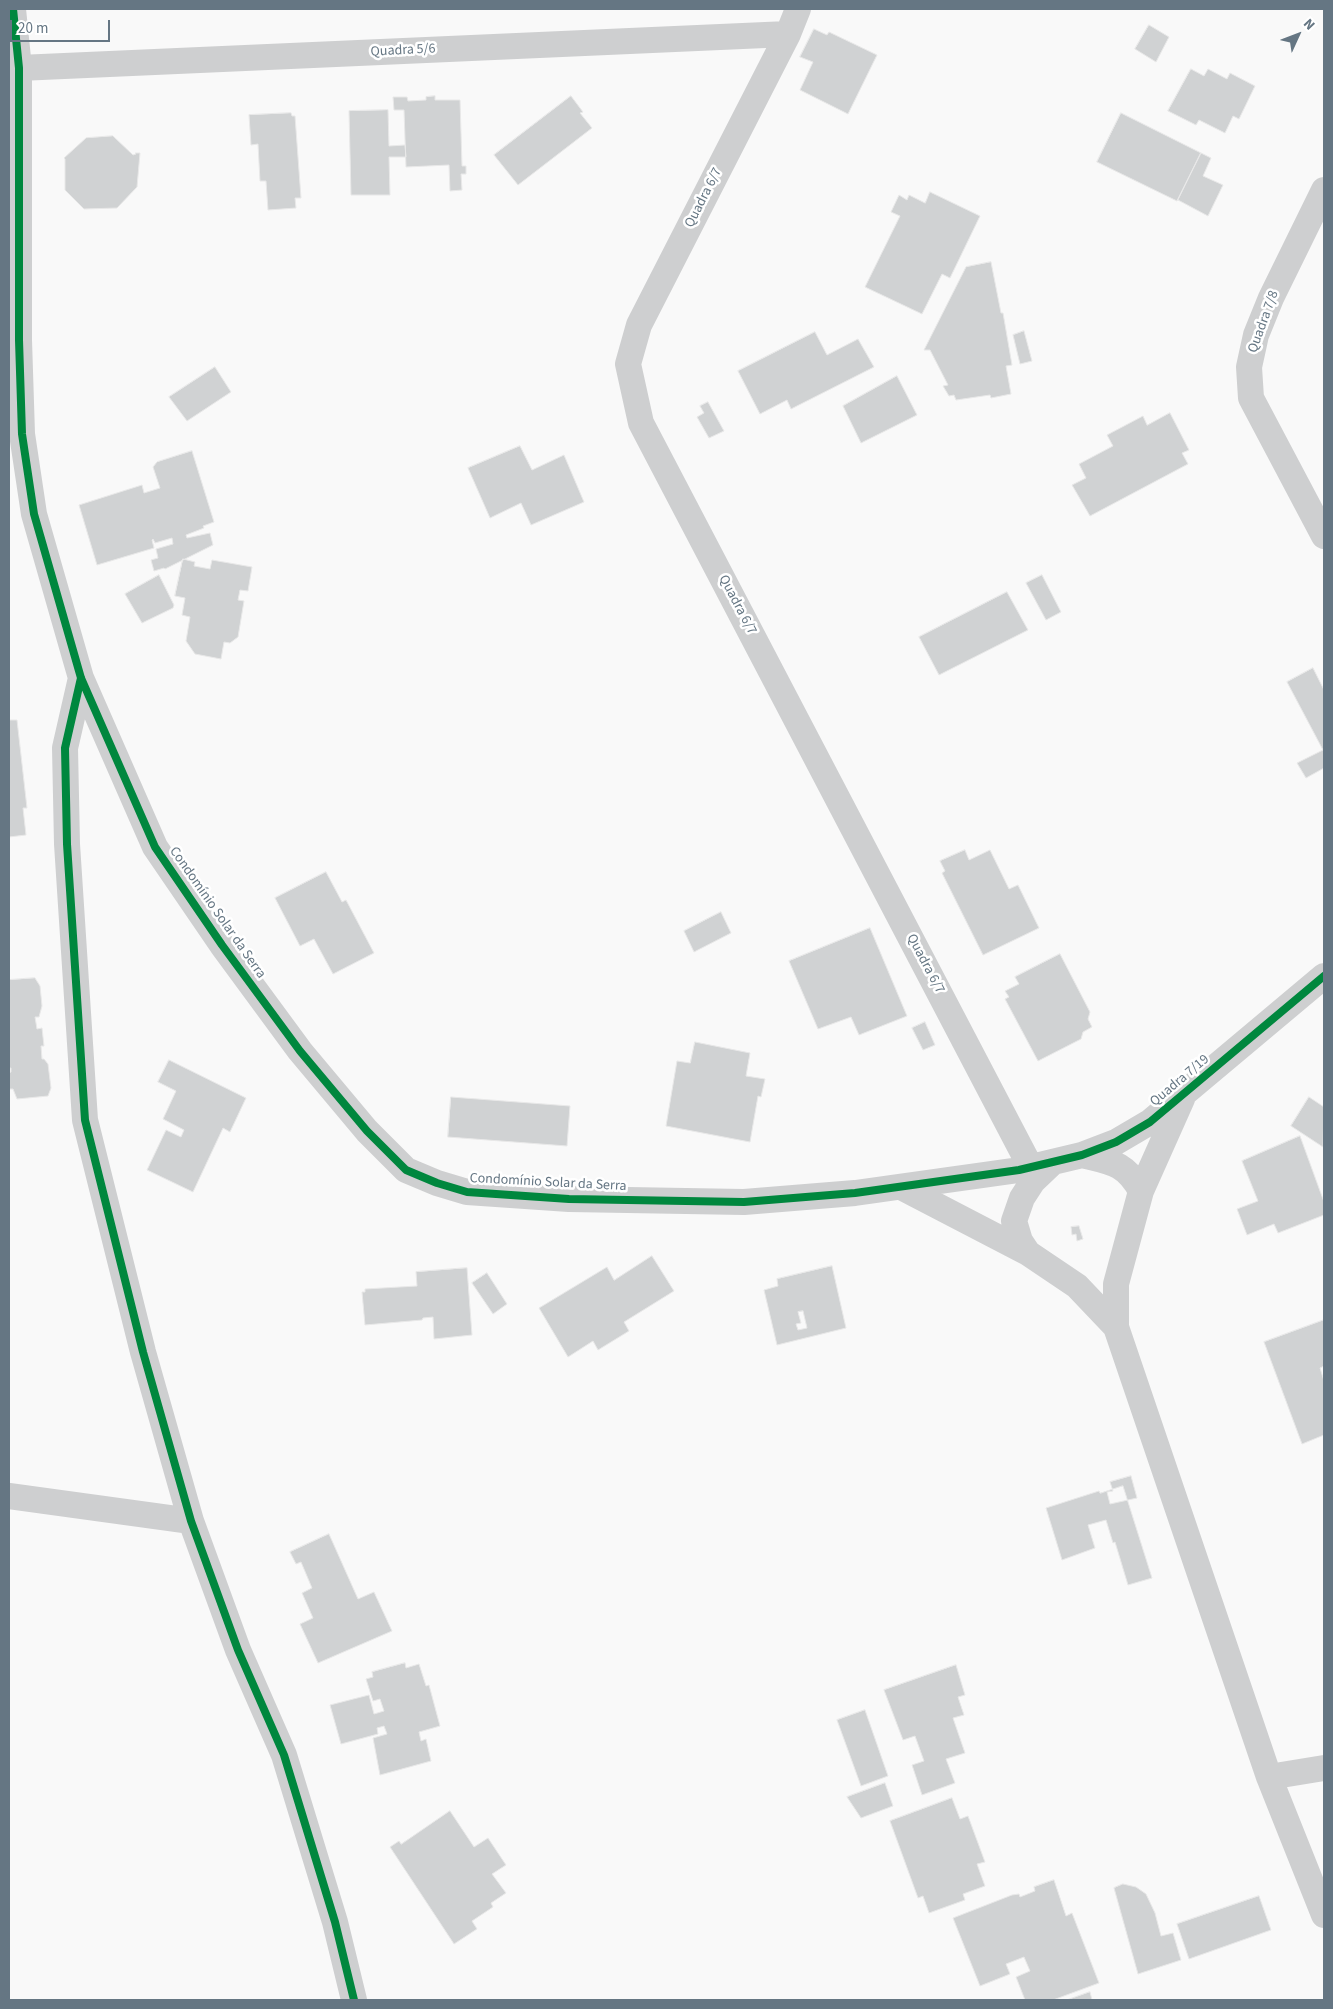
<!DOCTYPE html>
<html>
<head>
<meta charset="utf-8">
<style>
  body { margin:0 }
  #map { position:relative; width:1333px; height:2009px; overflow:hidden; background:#f9f9f9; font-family:"Source Sans 3",sans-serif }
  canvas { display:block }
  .frame { position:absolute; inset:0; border:10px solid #657683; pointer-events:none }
  .north { position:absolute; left:1273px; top:10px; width:50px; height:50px; -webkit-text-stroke:4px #fff; paint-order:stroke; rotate:47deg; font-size:14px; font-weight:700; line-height:20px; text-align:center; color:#657683 }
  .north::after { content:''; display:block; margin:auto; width:18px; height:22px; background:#657683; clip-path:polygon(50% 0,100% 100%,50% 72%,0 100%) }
  .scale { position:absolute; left:10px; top:20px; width:100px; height:22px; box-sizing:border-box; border:2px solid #657683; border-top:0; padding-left:6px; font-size:15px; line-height:18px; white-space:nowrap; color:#657683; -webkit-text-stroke:4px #fff; paint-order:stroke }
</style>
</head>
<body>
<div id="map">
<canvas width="1333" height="2009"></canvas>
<div class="frame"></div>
<div class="north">N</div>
<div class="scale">20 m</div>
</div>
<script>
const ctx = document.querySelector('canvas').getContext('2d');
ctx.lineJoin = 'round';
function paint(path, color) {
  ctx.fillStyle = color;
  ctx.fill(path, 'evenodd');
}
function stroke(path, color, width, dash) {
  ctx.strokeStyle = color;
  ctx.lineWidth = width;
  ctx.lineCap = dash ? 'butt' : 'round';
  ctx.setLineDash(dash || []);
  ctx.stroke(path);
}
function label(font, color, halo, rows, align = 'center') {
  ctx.font = font + ' "Source Sans 3",sans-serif';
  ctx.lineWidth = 5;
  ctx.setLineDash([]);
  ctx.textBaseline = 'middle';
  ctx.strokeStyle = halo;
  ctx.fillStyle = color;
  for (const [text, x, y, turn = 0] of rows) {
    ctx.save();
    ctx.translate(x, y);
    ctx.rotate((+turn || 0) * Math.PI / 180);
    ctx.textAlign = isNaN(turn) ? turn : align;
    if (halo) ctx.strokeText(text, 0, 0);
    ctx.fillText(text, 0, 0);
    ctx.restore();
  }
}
const building = new Path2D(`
  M 1149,25 L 1169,37 L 1156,62 L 1135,49 Z
  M 814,29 L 827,35 L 829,32 L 877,55 L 848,114 L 800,90 L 813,62 L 800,57 Z
  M 1191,69 L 1204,76 L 1208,69 L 1227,79 L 1230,73 L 1255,86 L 1239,119 L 1233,116 L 1225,133 L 1199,120 L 1196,125 L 1168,111 Z
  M 435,96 L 435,100 L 460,100 L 462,166 L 466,166 L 466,174 L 461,174 L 462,190 L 450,191 L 449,165 L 406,167 L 404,110 L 394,110 L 393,97 L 407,97 L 408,101 L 426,100 L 426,97 Z
  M 571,96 L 583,112 L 580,113 L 592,128 L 518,185 L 494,155 Z
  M 388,110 L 389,146 L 405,145 L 406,157 L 389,157 L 390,195 L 351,195 L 349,111 Z
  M 291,113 L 292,116 L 295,116 L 301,198 L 295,198 L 296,208 L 268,210 L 266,181 L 260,181 L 258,144 L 251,145 L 249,115 Z
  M 1121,113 L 1201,153 L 1177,201 L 1097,162 Z
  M 113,136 L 133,155 L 136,154 L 135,153 L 140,153 L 137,187 L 117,208 L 84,209 L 65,190 L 65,159 L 64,158 L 86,138 Z
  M 1201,153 L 1211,158 L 1203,176 L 1223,185 L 1208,216 L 1178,200 Z
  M 930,192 L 980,216 L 950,278 L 942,274 L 922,314 L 865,287 L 900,216 L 891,212 L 899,195 L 907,200 L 909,195 L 925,203 Z
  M 991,262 L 1001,313 L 1003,313 L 1012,365 L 1006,366 L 1011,394 L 991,398 L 990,395 L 956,400 L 954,395 L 949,396 L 943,386 L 948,385 L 930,350 L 924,350 L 966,267 Z
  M 1024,331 L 1032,361 L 1020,364 L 1013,335 Z
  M 815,332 L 827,355 L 858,339 L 874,367 L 791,409 L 787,400 L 760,414 L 738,371 Z
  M 215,367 L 231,392 L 187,421 L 169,397 Z
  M 897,376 L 917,415 L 861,443 L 843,406 Z
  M 708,402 L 724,431 L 709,438 L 697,417 L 704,413 L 700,406 Z
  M 1170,413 L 1189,450 L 1182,453 L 1188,464 L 1090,516 L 1072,485 L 1086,478 L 1079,464 L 1113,446 L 1107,435 L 1143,416 L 1147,425 Z
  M 520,446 L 532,470 L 564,455 L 584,502 L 531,525 L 521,503 L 490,518 L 468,468 Z
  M 192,451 L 214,522 L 203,526 L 204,528 L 186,535 L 187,538 L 210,533 L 213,545 L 165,569 L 164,568 L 154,571 L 151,560 L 158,558 L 156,549 L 173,544 L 172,538 L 155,543 L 153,539 L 152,540 L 154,548 L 97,565 L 79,505 L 142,485 L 144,493 L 160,488 L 153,467 L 157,462 Z
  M 183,559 L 195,562 L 194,566 L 210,569 L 212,560 L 252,567 L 248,591 L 240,590 L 238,600 L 244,601 L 238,637 L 230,643 L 224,642 L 221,659 L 195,654 L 186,641 L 190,617 L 182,615 L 185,598 L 175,596 Z
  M 159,575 L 174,605 L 173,608 L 142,623 L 125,594 Z
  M 1042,575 L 1061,612 L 1046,620 L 1026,583 Z
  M 1007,592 L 1028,630 L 939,675 L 919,637 Z
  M 1313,668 L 1324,690 L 1324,768 L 1306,778 L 1297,763 L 1323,750 L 1287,682 Z
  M 9,720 L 17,720 L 27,808 L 23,808 L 26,835 L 9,837 Z
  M 965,850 L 969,860 L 990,850 L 1009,889 L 1018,885 L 1039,928 L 983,955 L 942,873 L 945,871 L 940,861 Z
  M 326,872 L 342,902 L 346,900 L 374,953 L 333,974 L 314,939 L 300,946 L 275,898 Z
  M 721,912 L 731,933 L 694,952 L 684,931 Z
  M 870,928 L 907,1016 L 859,1035 L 851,1017 L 818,1029 L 789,961 Z
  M 1060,954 L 1090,1012 L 1088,1019 L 1092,1027 L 1083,1032 L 1081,1039 L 1038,1061 L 1005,999 L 1009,997 L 1005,991 L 1019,984 L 1015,977 Z
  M 35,978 L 40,986 L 42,1006 L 39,1017 L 35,1017 L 37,1029 L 42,1028 L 44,1046 L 41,1046 L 42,1059 L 44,1059 L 48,1064 L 51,1088 L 48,1096 L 17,1099 L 13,1089 L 9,1089 L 9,1073 L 11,1072 L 11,1068 L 9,1068 L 9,980 Z
  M 925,1022 L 935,1045 L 923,1050 L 912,1028 Z
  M 695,1042 L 750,1053 L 746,1076 L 765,1079 L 761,1097 L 758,1096 L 750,1142 L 666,1126 L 677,1061 L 690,1063 Z
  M 169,1060 L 246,1098 L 230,1132 L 223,1128 L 193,1192 L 147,1170 L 166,1130 L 181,1137 L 184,1130 L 163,1119 L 176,1091 L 158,1082 Z
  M 451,1097 L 570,1106 L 567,1146 L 448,1137 Z
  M 1309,1097 L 1324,1107 L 1323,1147 L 1291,1126 Z
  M 1300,1136 L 1324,1202 L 1324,1215 L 1278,1233 L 1274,1224 L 1247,1235 L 1237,1209 L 1258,1201 L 1242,1161 Z
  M 1079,1226 L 1083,1239 L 1077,1241 L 1076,1234 L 1072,1235 L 1071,1227 Z
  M 652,1256 L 674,1291 L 624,1322 L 629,1331 L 598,1350 L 593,1341 L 568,1357 L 539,1308 L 607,1267 L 614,1280 Z
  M 832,1266 L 846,1328 L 777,1345 L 764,1290 L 778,1286 L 777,1279 ZM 803,1311 L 807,1328 L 798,1330 L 796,1324 L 801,1323 L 798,1312 Z
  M 467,1268 L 472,1335 L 434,1339 L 433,1317 L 423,1318 L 422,1320 L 365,1325 L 362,1292 L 365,1292 L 365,1289 L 417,1286 L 416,1272 Z
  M 487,1273 L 507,1304 L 493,1314 L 472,1283 Z
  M 1324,1320 L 1324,1366 L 1320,1368 L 1324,1381 L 1324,1435 L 1302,1444 L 1264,1342 Z
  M 1131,1476 L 1137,1498 L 1110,1504 L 1107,1492 L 1113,1491 L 1110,1482 Z
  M 1123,1486 L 1152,1578 L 1128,1585 L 1115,1542 L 1113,1543 L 1106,1520 L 1088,1525 L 1095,1548 L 1062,1560 L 1046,1508 L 1099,1491 L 1100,1493 Z
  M 329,1534 L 358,1599 L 374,1592 L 392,1631 L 318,1663 L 300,1624 L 313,1618 L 302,1593 L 312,1588 L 301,1562 L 296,1564 L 290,1552 Z
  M 405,1663 L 406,1668 L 419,1664 L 426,1686 L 429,1685 L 440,1726 L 419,1732 L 421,1741 L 426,1739 L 431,1761 L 380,1775 L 373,1738 L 387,1734 L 384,1726 L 377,1728 L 378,1734 L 341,1744 L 330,1705 L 369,1695 L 374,1714 L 384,1711 L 380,1699 L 373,1701 L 366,1679 L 373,1677 L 372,1672 Z
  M 956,1665 L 965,1695 L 958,1697 L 964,1715 L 953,1718 L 965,1753 L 946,1759 L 955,1783 L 922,1795 L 912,1765 L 924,1761 L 915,1736 L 903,1740 L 884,1690 Z
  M 865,1710 L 888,1776 L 861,1786 L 837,1720 Z
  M 885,1783 L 893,1806 L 861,1818 L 847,1797 Z
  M 952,1798 L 960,1819 L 968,1816 L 985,1862 L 977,1864 L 985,1886 L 963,1894 L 965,1900 L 929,1913 L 923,1896 L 918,1898 L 890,1821 Z
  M 450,1811 L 474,1847 L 488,1838 L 506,1865 L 492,1874 L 506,1893 L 491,1903 L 493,1907 L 472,1921 L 477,1929 L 454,1944 L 390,1847 L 399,1841 L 401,1844 Z
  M 1054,1880 L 1066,1916 L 1072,1913 L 1099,1983 L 1053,2000 L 1025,2000 L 1016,1977 L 1030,1971 L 1024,1957 L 1006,1964 L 1010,1974 L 980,1986 L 953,1918 L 1012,1895 L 1019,1894 L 1020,1897 L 1035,1891 L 1034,1887 Z
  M 1123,1884 L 1136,1887 L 1146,1894 L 1155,1913 L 1161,1936 L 1173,1933 L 1181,1960 L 1138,1974 L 1114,1888 Z
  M 1259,1896 L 1271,1930 L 1189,1959 L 1177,1924 Z
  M 1090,1992 L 1092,2000 L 1067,2000 Z`);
const minor = new Path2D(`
  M 13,9 L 19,68 L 19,340 L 22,434 L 34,514 L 81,678 L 155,847 L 222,945 L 300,1051 L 367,1131 L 406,1170 L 437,1183 L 467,1192 L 569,1199 L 744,1202 L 855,1193 L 1019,1170 L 1082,1155 L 1116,1142 L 1150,1122 L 1324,976
  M 798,9 L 788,34 L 639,325 L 628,364 L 641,423 L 1031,1168
  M 19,68 L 788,34
  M 1324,190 L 1271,298 L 1256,335 L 1249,367 L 1251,398 L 1324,536
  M 81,678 L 65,748 L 67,844 L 85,1120 L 143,1352 L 191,1521 L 238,1650 L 284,1755 L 335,1922 L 354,2000
  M 1182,1099 L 1141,1191 L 1116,1284 L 1116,1327 L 1269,1777 L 1324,1915
  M 1082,1155 C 1111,1162 1126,1163 1141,1191
  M 901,1187 L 1028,1253 L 1077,1286 L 1116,1327
  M 1028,1253 L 1020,1241 L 1014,1221 L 1022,1198 L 1033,1181 L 1053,1162
  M 9,1496 L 191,1521
  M 1269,1777 L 1324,1768`);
const cycleway = new Path2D(`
  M 13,9 L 19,68 L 19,340 L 22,434 L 34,514 L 81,678 L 155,847 L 222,945 L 300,1051 L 367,1131 L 406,1170 L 437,1183 L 467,1192 L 569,1199 L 744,1202 L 855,1193 L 1019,1170 L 1082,1155 L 1116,1142 L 1150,1122 L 1324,976
  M 81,678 L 65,748 L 67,844 L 85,1120 L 143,1352 L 191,1521 L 238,1650 L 284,1755 L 335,1922 L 354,2000`);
const streetNames = [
  ["Quadra 5/6",403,51,-3],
  ["Quadra 6/7",704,198,-63],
  ["Quadra 7/8",1264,322,-70],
  ["Quadra 6/7",737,605,62],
  ["Condomínio Solar da Serra",217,913,55],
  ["Quadra 6/7",925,964,62],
  ["Quadra 7/19",1180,1081,-40],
  ["Condomínio Solar da Serra",548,1183,3]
];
paint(building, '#d0d2d3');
stroke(building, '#e8e8e8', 1);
stroke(minor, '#cecfd0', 26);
stroke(cycleway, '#00873e', 8);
label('14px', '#657683', '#fff', streetNames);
</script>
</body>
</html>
